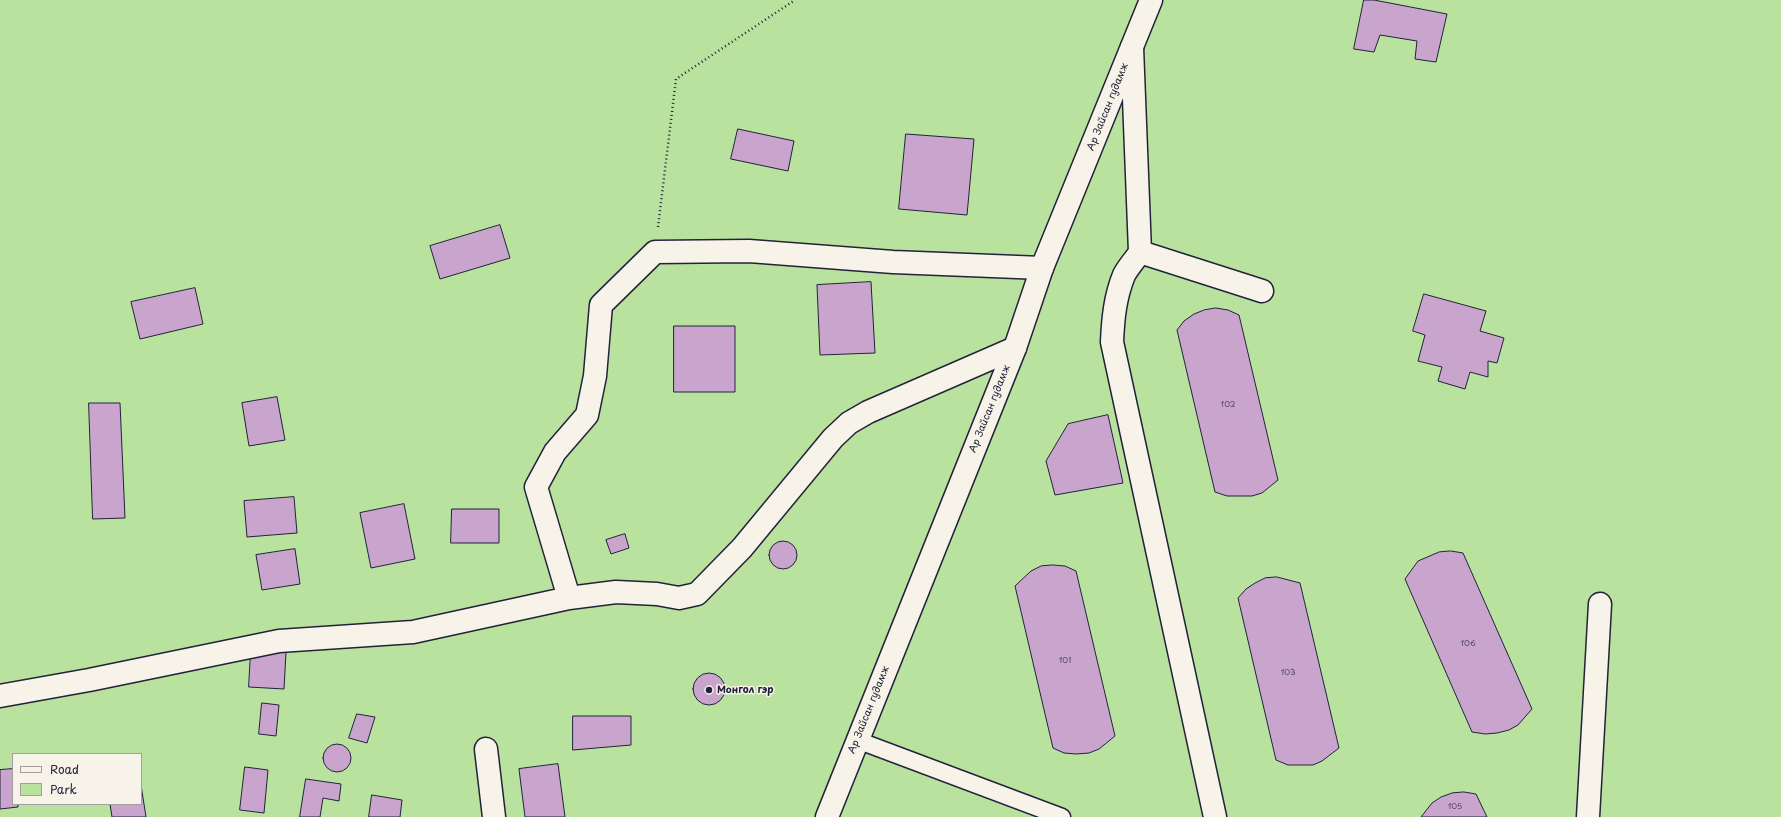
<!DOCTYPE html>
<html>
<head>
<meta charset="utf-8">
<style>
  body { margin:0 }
  #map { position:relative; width:1781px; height:817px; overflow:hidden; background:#f7f3e8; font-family:"Playpen Sans",sans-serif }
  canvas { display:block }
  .legend { position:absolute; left:12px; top:753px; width:130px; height:52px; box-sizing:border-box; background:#f7f3e8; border:1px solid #a29fa3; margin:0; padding:5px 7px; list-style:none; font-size:12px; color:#22223b }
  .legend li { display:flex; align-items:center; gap:8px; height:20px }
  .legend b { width:20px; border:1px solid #a29fa3 }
</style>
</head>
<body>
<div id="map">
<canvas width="1781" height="817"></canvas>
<ul class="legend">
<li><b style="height:5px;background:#f7f3e8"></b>Road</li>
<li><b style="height:11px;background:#b9e29f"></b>Park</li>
</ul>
</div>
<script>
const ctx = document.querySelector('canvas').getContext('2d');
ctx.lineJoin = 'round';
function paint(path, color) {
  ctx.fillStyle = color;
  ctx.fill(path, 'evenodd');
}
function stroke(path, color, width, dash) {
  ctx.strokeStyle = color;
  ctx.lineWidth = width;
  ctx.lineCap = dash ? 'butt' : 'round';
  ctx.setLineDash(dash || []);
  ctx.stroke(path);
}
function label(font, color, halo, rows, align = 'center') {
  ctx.font = font + ' "Playpen Sans",sans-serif';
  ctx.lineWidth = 3;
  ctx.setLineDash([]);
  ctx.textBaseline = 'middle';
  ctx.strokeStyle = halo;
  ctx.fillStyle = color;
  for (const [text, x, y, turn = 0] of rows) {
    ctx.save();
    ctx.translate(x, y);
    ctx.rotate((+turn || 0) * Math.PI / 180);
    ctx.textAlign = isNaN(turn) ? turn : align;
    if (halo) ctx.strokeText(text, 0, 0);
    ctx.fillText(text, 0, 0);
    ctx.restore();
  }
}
const green = new Path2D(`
  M 0,0 L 1781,0 L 1781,817 L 0,817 ZM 13,754 L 141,754 L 141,804 L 13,804 Z`);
const building = new Path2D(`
  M 1364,0 L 1374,0 L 1447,14 L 1436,62 L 1415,59 L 1417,41 L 1380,35 L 1374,52 L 1354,49 Z
  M 738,129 L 794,141 L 788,171 L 731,159 Z
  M 906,134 L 974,139 L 967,215 L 899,209 Z
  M 500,225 L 510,258 L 440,279 L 430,246 Z
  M 871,282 L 875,353 L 820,355 L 817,285 Z
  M 195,288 L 203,324 L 140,339 L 131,302 Z
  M 1424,294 L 1486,311 L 1480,331 L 1504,338 L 1497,363 L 1488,361 L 1488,377 L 1470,372 L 1465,389 L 1438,381 L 1442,367 L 1418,361 L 1425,335 L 1413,331 Z
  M 1216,308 L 1228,310 L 1239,315 L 1278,480 L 1262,493 L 1252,496 L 1227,496 L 1215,492 L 1177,330 L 1184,321 L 1194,314 L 1204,310 Z
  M 674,326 L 735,326 L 735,392 L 674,392 Z
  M 277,397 L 285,440 L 249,446 L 242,403 Z
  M 89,403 L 120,403 L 125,518 L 93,519 Z
  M 1108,415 L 1123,483 L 1055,495 L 1046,461 L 1068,424 Z
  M 294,497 L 297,533 L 247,537 L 244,501 Z
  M 404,504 L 415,559 L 371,568 L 360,513 Z
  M 452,509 L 499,509 L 499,543 L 451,543 Z
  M 625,534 L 629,548 L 611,554 L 606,540 Z
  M769 555a14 14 0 1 1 28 0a14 14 0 1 1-28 0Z
  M 295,549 L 300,584 L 262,590 L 256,555 Z
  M 1451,551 L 1463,553 L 1532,709 L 1518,725 L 1509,730 L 1497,733 L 1485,734 L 1472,732 L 1405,579 L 1418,561 L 1439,552 Z
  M 1053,565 L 1065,566 L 1076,571 L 1115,736 L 1099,749 L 1089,753 L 1076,754 L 1064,753 L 1053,748 L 1015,586 L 1031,571 L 1041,566 Z
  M 1277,577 L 1300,583 L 1339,748 L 1322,761 L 1313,765 L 1288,765 L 1276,760 L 1238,598 L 1246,589 L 1255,583 L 1265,578 Z
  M 251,650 L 286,652 L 284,689 L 249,687 Z
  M693 689a16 16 0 1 1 32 0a16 16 0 1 1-32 0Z
  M 262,703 L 279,705 L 276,736 L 259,734 Z
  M 357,714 L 375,717 L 367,743 L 349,738 Z
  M 573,716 L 631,716 L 631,745 L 573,750 Z
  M323 758a14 14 0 1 1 28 0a14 14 0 1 1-28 0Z
  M 558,764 L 565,817 L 525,817 L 519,769 Z
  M 245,767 L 268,770 L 264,813 L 240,810 Z
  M 13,769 L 13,804 L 18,804 L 18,807 L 0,809 L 0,770 Z
  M 306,779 L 341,784 L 339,801 L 323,798 L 320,817 L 300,817 Z
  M 141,785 L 146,817 L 112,817 L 110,804 L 141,804 Z
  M 1464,792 L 1476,794 L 1487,817 L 1421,817 L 1432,803 L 1441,797 L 1452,793 Z
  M 372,795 L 402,800 L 400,817 L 369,817 Z`);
const path = new Path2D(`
  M 658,227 L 676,79 L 795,0`);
const lane = new Path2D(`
  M 857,740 L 1062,817`);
const street = new Path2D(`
  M 1132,47 L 1140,252 L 1262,291
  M 1140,252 C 1135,260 1128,267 1124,275 C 1115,297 1113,319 1112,342 L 1215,817
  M 569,598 L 536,487 L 555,452 L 587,415 L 595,376 L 601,305 L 655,252 L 749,251 L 893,262 L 1042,268
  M 0,696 L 89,680 L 279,641 L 413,632 L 569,598 L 616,592 L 657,594 L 679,598 L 697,594 L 742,548 L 833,438 L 849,423 L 868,412 L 1015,348
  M 486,749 L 494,817
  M 1588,817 L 1600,604`);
const secondary = new Path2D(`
  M 827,817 L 1015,348 L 1042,268 L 1151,0`);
const markers = [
  [709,690,4,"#22223b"]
];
const numberNames = [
  ["102",1228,405],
  ["106",1468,644],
  ["101",1065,661],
  ["103",1288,673],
  ["105",1455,807]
];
const streetNames = [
  ["Ар Зайсан гудамж",1108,107,-68],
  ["Ар Зайсан гудамж",990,409,-68],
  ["Ар Зайсан гудамж",869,710,-68]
];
const poiNames = [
  ["Монгол гэр",717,690]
];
paint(green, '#b9e29f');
paint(building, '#c9a5ce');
stroke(building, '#22223b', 1);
stroke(lane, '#22223b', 19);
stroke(street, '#22223b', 25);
stroke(secondary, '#22223b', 25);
stroke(path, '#22223b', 2.5, [1, 3]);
stroke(lane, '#f7f3e8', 16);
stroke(street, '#f7f3e8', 22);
stroke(secondary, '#f7f3e8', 22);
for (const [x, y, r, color] of markers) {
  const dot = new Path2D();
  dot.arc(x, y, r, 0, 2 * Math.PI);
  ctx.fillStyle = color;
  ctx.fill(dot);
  stroke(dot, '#f7f3e8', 1.5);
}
label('8px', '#4c4360', null, numberNames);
label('10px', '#22223b', '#f7f3e8', streetNames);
label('bold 10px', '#22223b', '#f7f3e8', poiNames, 'left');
</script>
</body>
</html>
